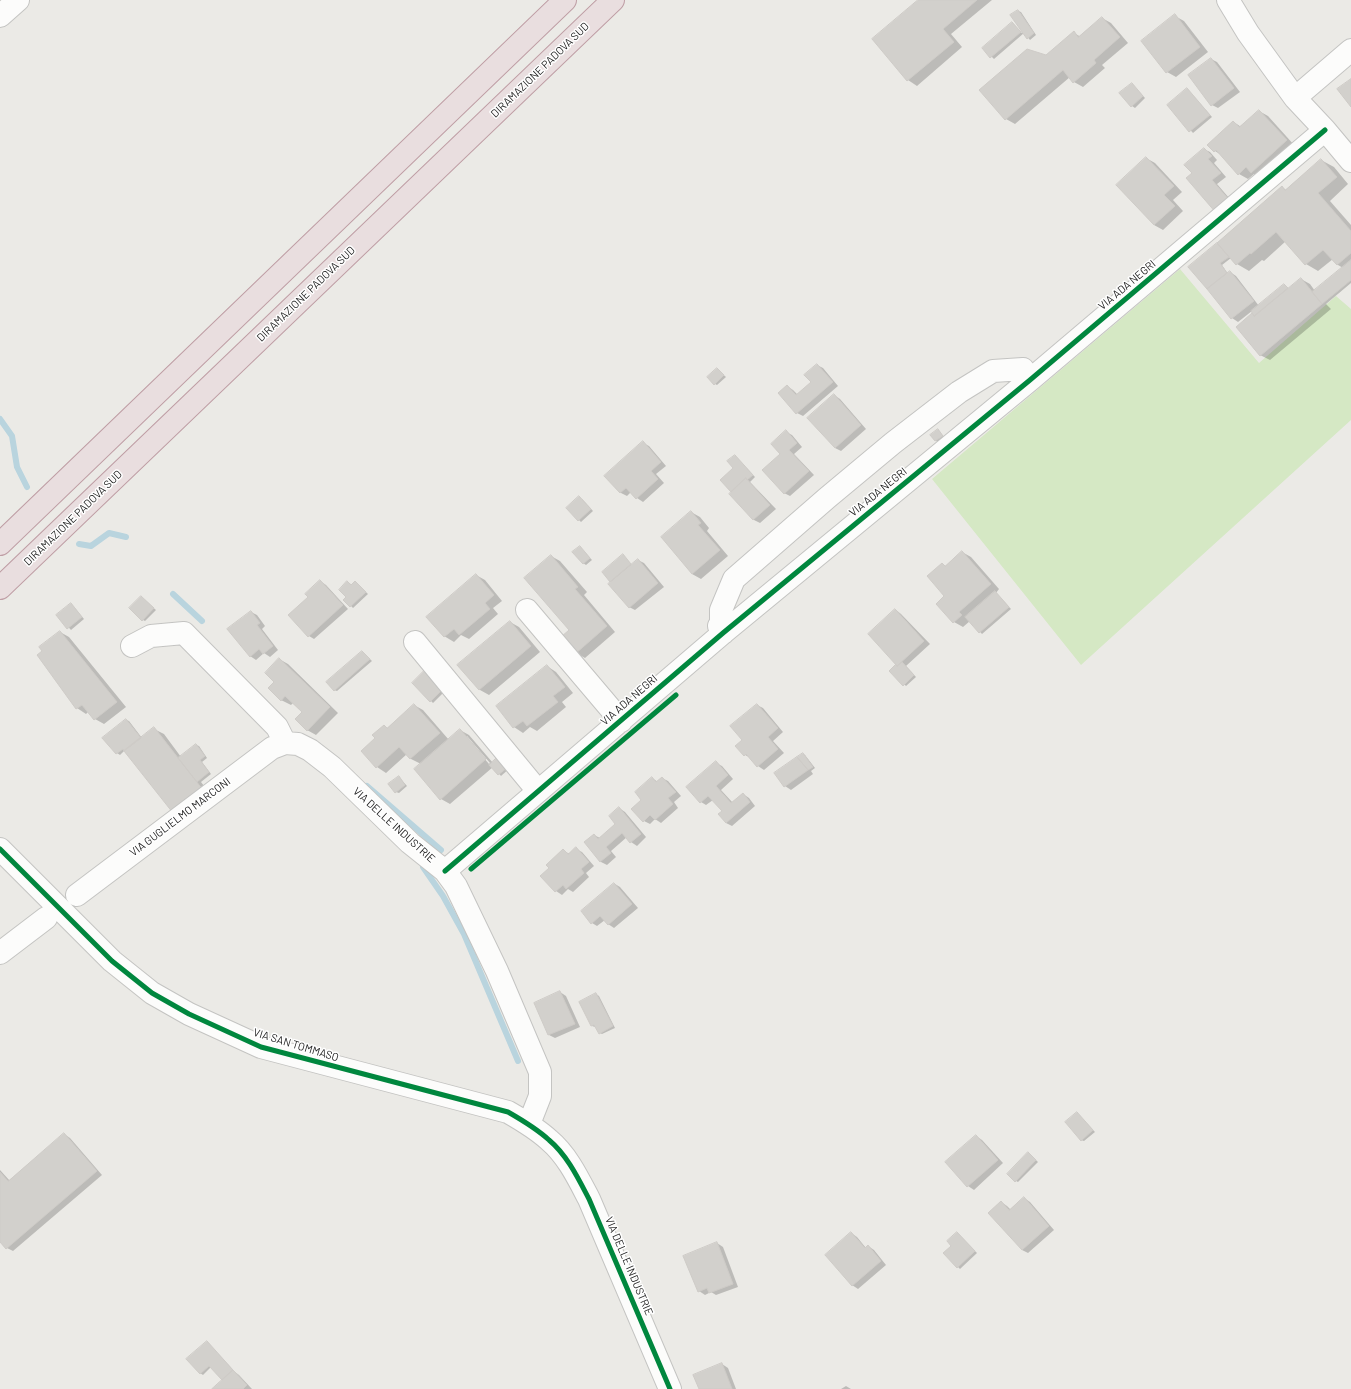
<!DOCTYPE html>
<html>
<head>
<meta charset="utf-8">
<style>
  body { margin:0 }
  canvas { display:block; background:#ebeae6 }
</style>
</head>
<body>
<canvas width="1351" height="1389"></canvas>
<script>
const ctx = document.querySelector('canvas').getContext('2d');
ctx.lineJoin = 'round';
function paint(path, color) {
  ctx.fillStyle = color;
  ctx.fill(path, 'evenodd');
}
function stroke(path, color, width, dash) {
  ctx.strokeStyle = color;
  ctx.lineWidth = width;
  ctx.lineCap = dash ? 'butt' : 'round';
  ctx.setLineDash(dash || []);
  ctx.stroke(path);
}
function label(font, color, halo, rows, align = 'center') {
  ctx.font = font + ' Barlow,sans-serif';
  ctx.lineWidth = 3;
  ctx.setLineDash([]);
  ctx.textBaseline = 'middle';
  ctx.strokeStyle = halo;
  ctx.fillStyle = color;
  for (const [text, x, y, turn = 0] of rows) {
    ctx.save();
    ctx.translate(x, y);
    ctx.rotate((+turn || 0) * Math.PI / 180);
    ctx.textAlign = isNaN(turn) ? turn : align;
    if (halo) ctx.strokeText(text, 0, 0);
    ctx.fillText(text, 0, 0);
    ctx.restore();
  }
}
const grass = new Path2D(`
  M 1180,269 L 1259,363 L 1336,296 L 1351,309 L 1351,420 L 1081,665 L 932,479 Z`);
const shadow = new Path2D(`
  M 919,0 L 992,0 L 951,34 L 962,47 L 917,86 L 908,80 L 873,39 Z
  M 1018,11 L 1021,12 L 1036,35 L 1030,40 L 1024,33 L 994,59 L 983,48 L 1012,23 L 1022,33 L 1023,32 Z
  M 1175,16 L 1184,21 L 1208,52 L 1176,77 L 1167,72 Z
  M 1102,18 L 1111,23 L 1128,43 L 1102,65 L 1105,68 L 1083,87 L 1074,82 L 1070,77 L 1015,124 L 1006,119 L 1046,56 L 1074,33 L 1081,37 Z
  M 1211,59 L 1217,62 L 1240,92 L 1218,108 L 1212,105 Z
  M 1132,84 L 1145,98 L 1135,108 L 1132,106 Z
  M 1187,89 L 1212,117 L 1193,133 L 1168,105 Z
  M 1259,111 L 1268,116 L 1295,146 L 1260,178 L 1254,174 L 1248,179 L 1239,174 L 1223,156 L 1215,151 L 1209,145 L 1234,122 L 1241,127 Z
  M 1204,149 L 1210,152 L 1217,160 L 1214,163 L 1226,177 L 1217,184 L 1236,206 L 1193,173 Z
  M 1146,158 L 1155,163 L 1182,192 L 1173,200 L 1183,211 L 1163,230 L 1154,225 Z
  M 1321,160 L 1334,167 L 1348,184 L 1330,201 L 1351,225 L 1351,283 L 1326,304 L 1331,309 L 1270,360 L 1260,355 L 1252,315 L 1256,317 L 1252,311 L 1238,322 L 1232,318 L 1190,267 L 1282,187 L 1286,190 ZM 1286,241 L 1306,264 L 1318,271 L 1333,259 L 1338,265 L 1343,268 L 1315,291 L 1310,284 L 1301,279 L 1289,289 L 1284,285 L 1259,306 L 1236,276 L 1230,272 L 1228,274 L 1222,265 L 1231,258 L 1237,264 L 1249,271 L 1262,260 L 1264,261 Z
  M 817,365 L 823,368 L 838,386 L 803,416 L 797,413 L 787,386 L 793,390 L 798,395 L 812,382 Z
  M 717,369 L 726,377 L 717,385 L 715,384 Z
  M 834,395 L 840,399 L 866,429 L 841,451 L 835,448 Z
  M 938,430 L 944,437 L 938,442 L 936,441 Z
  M 786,432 L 792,435 L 802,447 L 794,454 L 814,475 L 790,496 L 784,493 L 781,454 Z
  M 643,443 L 649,446 L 666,466 L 656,474 L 664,483 L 643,502 L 637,498 L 631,492 L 627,496 L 621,493 L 606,476 Z
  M 735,456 L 755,477 L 750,482 L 776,509 L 760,523 L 754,520 L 731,494 L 732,492 L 721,480 L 734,468 Z
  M 582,499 L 593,511 L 581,522 L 567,508 Z
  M 691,512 L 700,517 L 709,528 L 707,531 L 728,556 L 701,579 L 692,574 Z
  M 580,547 L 592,560 L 586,565 L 583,563 Z
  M 962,552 L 971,557 L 999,589 L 996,593 L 1011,609 L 982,634 L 970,621 L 963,627 L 954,622 L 946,596 L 942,564 L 946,566 Z
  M 551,556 L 560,561 L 587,592 L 584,595 L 615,632 L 585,658 L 576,653 Z
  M 623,556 L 632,565 L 638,560 L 644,563 L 664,587 L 635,610 L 629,607 L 604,572 Z
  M 476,575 L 485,580 L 502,601 L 493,608 L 498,614 L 469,639 L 461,635 L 454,642 L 444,636 Z
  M 320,581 L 326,585 L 348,609 L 314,639 L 309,636 L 310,597 Z
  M 348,582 L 352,585 L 358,584 L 368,594 L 353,608 L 345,600 L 347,597 Z
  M 141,597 L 156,610 L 145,621 L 143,620 Z
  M 73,606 L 84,619 L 71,630 L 57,615 Z
  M 896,610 L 901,614 L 930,644 L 906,666 L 916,677 L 906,686 L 891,671 L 897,665 Z
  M 251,612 L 257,615 L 265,626 L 262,629 L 278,650 L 270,657 L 264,653 L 256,660 L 250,656 Z
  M 510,622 L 519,627 L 540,652 L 489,695 L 480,690 L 459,665 Z
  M 60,632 L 69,637 L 126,707 L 104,724 L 95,719 L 89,711 L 86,714 L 77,708 L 43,651 Z
  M 363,652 L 372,661 L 337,691 L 334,690 Z
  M 279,659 L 288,664 L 338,713 L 316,735 L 307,730 L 303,712 L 293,703 L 291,705 L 281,700 L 275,682 Z
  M 547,666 L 556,672 L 573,693 L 562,702 L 566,707 L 537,731 L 530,727 L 523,733 L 514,727 L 497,706 Z
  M 413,683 L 445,691 L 433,703 Z
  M 414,705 L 423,710 L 449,740 L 460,730 L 469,735 L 493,763 L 510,768 L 501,776 L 493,767 L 450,804 L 441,799 L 421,764 L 411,759 L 407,754 L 386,773 L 377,767 L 362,751 L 376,738 L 384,726 L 388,728 ZM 465,736 L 467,736 L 490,763 L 489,764 Z
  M 757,705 L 763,708 L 783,732 L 773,741 L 784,753 L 764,770 L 758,766 L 751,758 L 745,755 L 744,740 Z
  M 126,720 L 129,721 L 142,738 L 154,729 L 164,734 L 181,757 L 196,745 L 199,746 L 207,758 L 202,762 L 211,774 L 201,782 L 211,795 L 125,750 L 120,755 L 117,753 Z
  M 803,754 L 805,755 L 815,768 L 811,771 L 813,774 L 791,790 L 785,786 Z
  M 716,763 L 722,766 L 733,779 L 721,790 L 733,803 L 743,794 L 749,798 L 755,806 L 732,826 L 726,823 L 723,811 L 713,800 L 706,805 L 701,802 Z
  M 399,777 L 407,786 L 399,793 L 396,792 Z
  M 652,778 L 658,782 L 662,778 L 668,781 L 681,796 L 674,802 L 678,808 L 661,823 L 655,819 L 650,824 L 644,821 L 642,800 Z
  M 619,808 L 625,812 L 646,837 L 637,846 L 631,842 L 627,837 L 611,851 L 616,857 L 607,865 L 601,862 L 585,842 L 594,835 L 600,838 L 617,824 Z
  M 576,849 L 582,852 L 594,866 L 586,873 L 589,877 L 573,892 L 568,889 L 562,895 L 556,891 L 550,868 L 564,851 L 570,854 Z
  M 615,884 L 620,887 L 638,908 L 614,928 L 608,924 L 605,920 L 597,926 L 592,923 Z
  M 560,992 L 566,996 L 580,1027 L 555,1038 L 549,1035 L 535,1004 Z
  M 596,994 L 599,996 L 615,1028 L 602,1034 L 600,1033 L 596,1026 L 595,1027 L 592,1026 Z
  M 1077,1113 L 1095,1132 L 1084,1141 L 1081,1140 Z
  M 64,1134 L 70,1138 L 102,1175 L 13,1251 L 7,1248 L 0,1240 L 0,1170 L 10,1181 Z
  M 976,1136 L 982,1140 L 1003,1163 L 974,1190 L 968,1186 Z
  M 1031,1155 L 1038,1162 L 1018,1182 L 1016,1181 Z
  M 1024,1198 L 1030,1202 L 1054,1230 L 1028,1253 L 1022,1250 L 1001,1202 L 1007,1206 L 1011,1210 Z
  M 851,1233 L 857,1237 L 866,1248 L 868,1246 L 874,1250 L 886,1265 L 858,1289 L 852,1285 Z
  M 957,1233 L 977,1253 L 960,1269 L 958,1267 L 952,1246 Z
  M 717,1243 L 723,1247 L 738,1287 L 716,1295 L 711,1292 L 705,1295 L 699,1291 Z
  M 207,1342 L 235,1372 L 239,1375 L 252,1389 L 214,1389 L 223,1380 L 211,1367 L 203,1375 L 200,1373 Z
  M 722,1364 L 728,1368 L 736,1389 L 700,1389 Z
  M 846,1386 L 851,1389 L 841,1389 Z`);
const stream = new Path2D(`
  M 0,419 L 12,436 L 17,467 L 27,487
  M 79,544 L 91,546 L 109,533 L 126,537
  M 173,594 L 202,621
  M 367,786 L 441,850
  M 423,867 L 443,896 L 464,934 L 518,1061`);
const building = new Path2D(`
  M 918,0 L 977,0 L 943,29 L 954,42 L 907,81 L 872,39 Z
  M 1018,10 L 1034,33 L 1027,39 L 1010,15 Z
  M 1175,14 L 1200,47 L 1166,73 L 1141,41 Z
  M 1102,17 L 1120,37 L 1094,60 L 1096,63 L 1073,83 L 1063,70 L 1005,120 L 979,90 L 1027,49 L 1046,55 L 1074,31 L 1078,37 Z
  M 1012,22 L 1021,32 L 990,58 L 982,48 Z
  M 1211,58 L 1234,88 L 1211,106 L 1188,75 Z
  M 1351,79 L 1351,107 L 1337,89 Z
  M 1132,83 L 1143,96 L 1131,107 L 1119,93 Z
  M 1187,88 L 1210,115 L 1189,132 L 1167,105 Z
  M 1259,110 L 1287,140 L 1251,173 L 1246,167 L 1238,175 L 1216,150 L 1214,152 L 1207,145 L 1233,121 L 1239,127 Z
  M 1204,148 L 1212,156 L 1208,159 L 1221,173 L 1212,180 L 1231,202 L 1217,214 L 1186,178 L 1192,173 L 1184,165 Z
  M 1146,157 L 1174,186 L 1164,195 L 1175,206 L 1154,225 L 1116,185 Z
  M 1321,159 L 1337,177 L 1318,193 L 1351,231 L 1351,253 L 1337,265 L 1323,250 L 1305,265 L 1276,232 L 1251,254 L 1250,253 L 1236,265 L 1217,243 L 1282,186 L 1285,190 Z
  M 1217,243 L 1229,257 L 1220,263 L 1227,273 L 1207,289 L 1188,267 Z
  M 1351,260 L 1351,280 L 1322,304 L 1312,292 Z
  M 1230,271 L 1254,301 L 1231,319 L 1207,289 Z
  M 1301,278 L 1322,304 L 1260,356 L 1236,327 L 1252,313 L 1254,316 Z
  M 1284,284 L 1288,288 L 1254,316 L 1251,311 Z
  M 817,364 L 833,382 L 796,414 L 778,393 L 787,385 L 796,395 L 811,382 L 804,375 Z
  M 717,368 L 724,375 L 714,385 L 707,377 Z
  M 834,394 L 861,425 L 835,448 L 807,418 Z
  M 938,429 L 943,436 L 935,441 L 930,435 Z
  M 786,430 L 797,443 L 789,450 L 809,471 L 784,494 L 762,470 L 780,454 L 771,444 Z
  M 643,441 L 661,462 L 651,471 L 658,479 L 636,499 L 626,488 L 620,493 L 604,476 Z
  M 735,455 L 753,475 L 747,480 L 746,478 L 731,492 L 720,480 L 733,468 L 727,461 Z
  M 746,478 L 770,505 L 753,520 L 729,494 Z
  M 579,496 L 591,509 L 578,521 L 566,508 Z
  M 691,511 L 701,523 L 698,525 L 720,550 L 692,574 L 661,537 Z
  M 580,546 L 590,558 L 583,564 L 572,552 Z
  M 962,551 L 991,584 L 959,612 L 962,615 L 953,623 L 936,604 L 944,596 L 927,576 L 942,563 L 945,566 Z
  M 623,554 L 631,564 L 610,582 L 602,572 Z
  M 551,555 L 578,587 L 575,589 L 607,626 L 575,654 L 561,637 L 569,630 L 524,578 Z
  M 638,559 L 658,583 L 629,608 L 608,584 Z
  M 476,574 L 494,595 L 485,603 L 490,609 L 459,635 L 454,629 L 444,637 L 426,617 Z
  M 320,580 L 343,605 L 308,637 L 288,615 L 308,597 L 305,594 Z
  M 347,581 L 351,585 L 355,581 L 366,592 L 350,607 L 343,600 L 346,597 L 339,590 Z
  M 995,591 L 1009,607 L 979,633 L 965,617 Z
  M 141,596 L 154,608 L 142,621 L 129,608 Z
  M 71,603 L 82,617 L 67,629 L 56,615 Z
  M 895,609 L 924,641 L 897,666 L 868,634 Z
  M 251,611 L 260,623 L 257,625 L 273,646 L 263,654 L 259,649 L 250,657 L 227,629 Z
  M 510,621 L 531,646 L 479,690 L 457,665 Z
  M 60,631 L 117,702 L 94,720 L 82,705 L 76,709 L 37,655 L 42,651 L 39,647 Z
  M 362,651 L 370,659 L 334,691 L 326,682 Z
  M 279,658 L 330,707 L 307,731 L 295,719 L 302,712 L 285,696 L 281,701 L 268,688 L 274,682 L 265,673 Z
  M 902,662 L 914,675 L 903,686 L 889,671 L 896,664 L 897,666 Z
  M 547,665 L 565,687 L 553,696 L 558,702 L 527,726 L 523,721 L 513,728 L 496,706 Z
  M 425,670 L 443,689 L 430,702 L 412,683 Z
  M 414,704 L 440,733 L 410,759 L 399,747 L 376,768 L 361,751 L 375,738 L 372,735 L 384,725 L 387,728 Z
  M 757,704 L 778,728 L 768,737 L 778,749 L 757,767 L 746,754 L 744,756 L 735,746 L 742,740 L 730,726 Z
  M 126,719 L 141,738 L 124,751 L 123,749 L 116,754 L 102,738 Z
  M 154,727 L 203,790 L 173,813 L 124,751 Z
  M 460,729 L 486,759 L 440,800 L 414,769 Z
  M 196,744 L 205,756 L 200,760 L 209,772 L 197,782 L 178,758 Z
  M 803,753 L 813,767 L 808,770 L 797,757 Z
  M 499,756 L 508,767 L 498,775 L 489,765 Z
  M 797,757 L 808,770 L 784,787 L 774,773 Z
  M 716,761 L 728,775 L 716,786 L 731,803 L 743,793 L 750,802 L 726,823 L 718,814 L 722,811 L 708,796 L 700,803 L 686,787 Z
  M 399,776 L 405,785 L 395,793 L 388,784 Z
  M 652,777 L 656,782 L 662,777 L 676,792 L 668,798 L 673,804 L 655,820 L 650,815 L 643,822 L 631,809 L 641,800 L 635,792 Z
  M 619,807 L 641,834 L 630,843 L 622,833 L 606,847 L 611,853 L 600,862 L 584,842 L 594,834 L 598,839 L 615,824 L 609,816 Z
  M 576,847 L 589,862 L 581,869 L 584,873 L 566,889 L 563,885 L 555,892 L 540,876 L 549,868 L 546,865 L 563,849 L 568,854 Z
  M 614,883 L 632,904 L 608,925 L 600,916 L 591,924 L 581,911 Z
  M 560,991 L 575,1024 L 548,1035 L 534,1003 Z
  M 596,993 L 613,1026 L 599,1034 L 594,1025 L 591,1026 L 579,1002 Z
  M 1077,1112 L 1093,1130 L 1081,1141 L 1065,1122 Z
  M 64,1133 L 97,1171 L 6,1249 L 0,1242 L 0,1172 L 8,1181 Z
  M 976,1135 L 998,1160 L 967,1187 L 945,1162 Z
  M 1028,1152 L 1036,1160 L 1015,1182 L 1007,1174 Z
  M 1024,1197 L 1049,1226 L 1022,1250 L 988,1213 L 1001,1201 L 1009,1210 Z
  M 851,1232 L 865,1248 L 868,1245 L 881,1261 L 852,1286 L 825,1255 Z
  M 957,1232 L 975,1251 L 957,1268 L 943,1253 L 951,1246 L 947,1241 Z
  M 717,1242 L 733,1284 L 709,1293 L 707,1288 L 698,1292 L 683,1256 Z
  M 207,1341 L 233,1370 L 222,1380 L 209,1366 L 200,1374 L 186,1359 Z
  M 722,1363 L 732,1389 L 699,1389 L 693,1375 Z
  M 233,1370 L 247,1385 L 243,1389 L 212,1389 Z`);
const minor = new Path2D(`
  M 1228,0 L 1248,33 L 1295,98 L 1325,130 L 1351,161
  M 0,16 L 18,0
  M 1295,98 L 1351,50
  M 527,610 L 621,721
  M 723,633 L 719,626 L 721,625 L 721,610 L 734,579 L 827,498 L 893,443 L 959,392 L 993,371 L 1023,369 L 1030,380
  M 415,642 L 538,791
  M 132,646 L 151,636 L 184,633 L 277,727 L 285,743
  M 0,849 L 112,961 L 152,993 L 189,1014 L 261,1047 L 508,1112 C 522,1120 536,1128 549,1140 C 567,1155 578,1178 589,1199 L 670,1389
  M 445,871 L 723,633 L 1030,380 L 1325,130
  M 77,895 L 272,748 L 285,743 L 298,744 L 310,750 L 332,767 L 410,843 L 445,871 L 456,886 L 497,971 L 540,1072 L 540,1096 L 529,1124
  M 0,953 L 46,918`);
const highway = new Path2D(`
  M 0,544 L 565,0
  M 0,588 L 613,0`);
const cycleway = new Path2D(`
  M 0,849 L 112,961 L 152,993 L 189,1014 L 261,1047 L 508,1112 C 522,1120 536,1128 549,1140 C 567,1155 578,1178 589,1199 L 670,1389
  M 471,869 L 676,695
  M 445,871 L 723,633 L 1030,380 L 1325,130`);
const streetNames = [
  ["DIRAMAZIONE PADOVA SUD",540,70,-44],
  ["VIA ADA NEGRI",1127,285,-40],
  ["DIRAMAZIONE PADOVA SUD",306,294,-44],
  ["VIA ADA NEGRI",878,492,-39],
  ["DIRAMAZIONE PADOVA SUD",73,518,-44],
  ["VIA ADA NEGRI",629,700,-41],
  ["VIA GUGLIELMO MARCONI",180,817,-37],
  ["VIA DELLE INDUSTRIE",394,825,42],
  ["VIA SAN TOMMASO",296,1045,17],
  ["VIA DELLE INDUSTRIE",629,1266,67]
];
paint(grass, '#d5e8c4');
paint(shadow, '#0003');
stroke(stream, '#b9d4de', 6);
paint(building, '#d2d0cc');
stroke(building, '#cecbc7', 1);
stroke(minor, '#c4c4c2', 24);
stroke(highway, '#bf9ea5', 24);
stroke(minor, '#fcfcfb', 22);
stroke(highway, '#e9dedf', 22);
stroke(cycleway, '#00873e', 5);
label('11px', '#1d1d1d', '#fff', streetNames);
</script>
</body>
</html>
